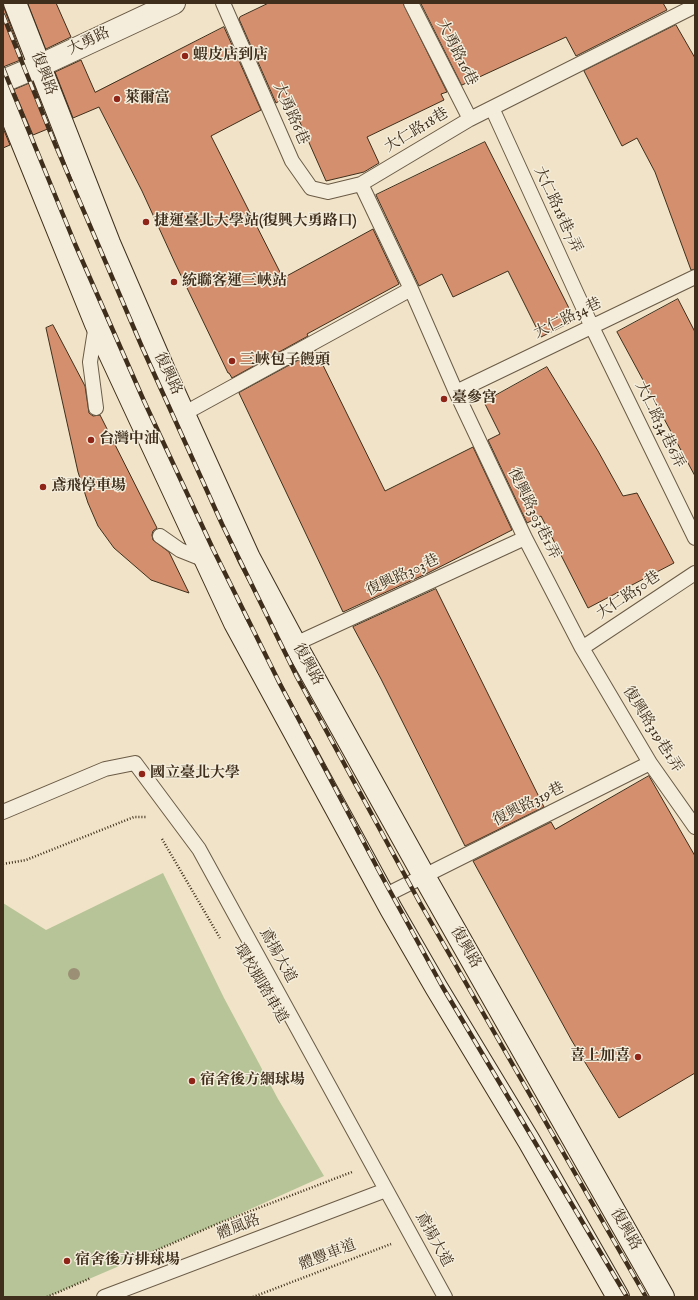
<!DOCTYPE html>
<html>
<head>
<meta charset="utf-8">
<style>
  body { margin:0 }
  #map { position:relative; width:698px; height:1300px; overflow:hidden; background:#f0e3c7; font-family:"IM FELL English",serif }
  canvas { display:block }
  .frame { position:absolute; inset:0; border:4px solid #3e2e1b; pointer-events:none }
</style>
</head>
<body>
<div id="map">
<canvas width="698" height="1300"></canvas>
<div class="frame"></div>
</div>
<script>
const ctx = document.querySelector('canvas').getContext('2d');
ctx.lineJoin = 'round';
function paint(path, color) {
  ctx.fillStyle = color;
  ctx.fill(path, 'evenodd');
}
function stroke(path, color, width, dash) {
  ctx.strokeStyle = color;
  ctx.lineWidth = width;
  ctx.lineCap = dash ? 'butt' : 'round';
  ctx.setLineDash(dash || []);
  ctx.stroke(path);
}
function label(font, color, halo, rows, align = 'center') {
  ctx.font = font + ' "IM FELL English","Noto Serif TC",serif';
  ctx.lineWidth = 3;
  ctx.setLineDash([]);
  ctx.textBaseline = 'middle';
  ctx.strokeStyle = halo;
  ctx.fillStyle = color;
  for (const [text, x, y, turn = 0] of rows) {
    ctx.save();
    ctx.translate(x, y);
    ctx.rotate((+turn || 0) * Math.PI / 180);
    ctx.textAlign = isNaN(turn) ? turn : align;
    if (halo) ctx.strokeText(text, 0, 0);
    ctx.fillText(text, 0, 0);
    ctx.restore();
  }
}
const green = new Path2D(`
  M 163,873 L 224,998 L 278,1099 L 324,1176 L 217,1224 L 47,1297 L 3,1297 L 3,903 L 46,930 Z`);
const building = new Path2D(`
  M 28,3 L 56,3 L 71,37 L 46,49 Z
  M 269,3 L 403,3 L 447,92 L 441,94 L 444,100 L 367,137 L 379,163 L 364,172 L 326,181 L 291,102 L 284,106 L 281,100 L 276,103 L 239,19 L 240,17 Z
  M 421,3 L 663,3 L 667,10 L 576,56 L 566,37 L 462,85 Z
  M 3,5 L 23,59 L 3,67 Z
  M 676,25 L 695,58 L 695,269 L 691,270 L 655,172 L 637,138 L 622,146 L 584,71 Z
  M 224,27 L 261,110 L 211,136 L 283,278 L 373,229 L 399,284 L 307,334 L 308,336 L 232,378 L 229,373 L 228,373 L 175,263 L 142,191 L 99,107 L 73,118 L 55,72 L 81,60 L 95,92 Z
  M 33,82 L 50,128 L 33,135 L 14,90 Z
  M 3,128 L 10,145 L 3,148 Z
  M 485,142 L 575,320 L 541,337 L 508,271 L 453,297 L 442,274 L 419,286 L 376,195 Z
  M 678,299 L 695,332 L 695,476 L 617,332 Z
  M 53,325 L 85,386 L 89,413 L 93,416 L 100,415 L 157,528 L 153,531 L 152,535 L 153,540 L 169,552 L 189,593 L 151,580 L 114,548 L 98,526 L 88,503 L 78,472 L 46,328 Z
  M 316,351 L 385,491 L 473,447 L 512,530 L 428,573 L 343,612 L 239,393 Z
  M 547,367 L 598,451 L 623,496 L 637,493 L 674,563 L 588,608 L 541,516 L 527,523 L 488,440 L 500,434 L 484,402 Z
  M 436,589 L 544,807 L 465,846 L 381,679 L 353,627 Z
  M 649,776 L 695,856 L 695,1073 L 619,1118 L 572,1041 L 473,861 L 551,822 L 555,829 Z`);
const path = new Path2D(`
  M 162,839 L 220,938
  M 3,864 L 26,860 L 134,817 L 147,817
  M 134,1260 L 217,1224 L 352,1172
  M 47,1297 L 91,1278
  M 253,1297 L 391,1244`);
const service = new Path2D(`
  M 223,3 L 292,161 L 311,188 L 328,192 L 361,184
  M 411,3 L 470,119
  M 695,6 L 470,119 L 361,184 L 411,289 L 456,392 L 525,538 L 582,648 L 650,763 L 695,827
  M 492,108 L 592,327 L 695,538
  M 96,324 L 90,362 L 96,408
  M 456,392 L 695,277
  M 185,413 L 411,289
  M 160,536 L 180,550 L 205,560
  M 295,644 L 525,538
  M 582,648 L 695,573
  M 3,812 L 105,769 L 135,763 L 199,849 L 445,1297
  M 384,896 L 650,763
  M 104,1297 L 386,1190`);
const minor = new Path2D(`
  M 3,81 L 39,66 L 174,3`);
const secondary = new Path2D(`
  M 15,3 L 109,243 L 163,368 L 249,558 L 295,644 L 424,876 L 663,1297
  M 3,95 L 96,324 L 235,623 L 391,909 L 436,987 L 529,1141 L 618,1297`);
const rail = new Path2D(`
  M 3,15 L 55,144 L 142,347 L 222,524 L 297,677 L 420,903 L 646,1297
  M 3,68 L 75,244 L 144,401 L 213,549 L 280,684 L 379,871 L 442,986 L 627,1297`);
const trees = [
  [74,974]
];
const markers = [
  [185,56,4,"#8f2418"],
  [117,99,4,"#8f2418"],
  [146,222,4,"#8f2418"],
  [174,282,4,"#8f2418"],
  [232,361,4,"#8f2418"],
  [444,399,4,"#8f2418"],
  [91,440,4,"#8f2418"],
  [43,487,4,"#8f2418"],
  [142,774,4,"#8f2418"],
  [638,1057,4,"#8f2418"],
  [192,1081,4,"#8f2418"],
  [67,1261,4,"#8f2418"]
];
const streetNames = [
  ["大勇路",89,42,-25],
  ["大勇路16巷",456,53,63],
  ["復興路",43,74,69],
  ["大勇路6巷",290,114,66],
  ["大仁路18巷",417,131,-31],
  ["大仁路18巷7弄",557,210,65],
  ["大仁路34巷",568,319,-26],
  ["復興路",167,374,65],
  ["大仁路34巷6弄",659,425,64],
  ["復興路303巷1弄",533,514,64],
  ["復興路303巷",403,576,-25],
  ["大仁路50巷",629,596,-34],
  ["復興路",307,665,61],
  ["復興路319巷1弄",652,730,58],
  ["復興路319巷",529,805,-27],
  ["復興路",465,948,60],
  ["鳶揚大道",277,956,61],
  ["環校脚踏車道",260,984,59],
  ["體風路",239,1228,-21],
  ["復興路",625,1230,60],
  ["鳶揚大道",433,1240,61],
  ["體豐車道",328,1256,-21]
];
const poiNames = [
  ["蝦皮店到店",193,56],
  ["萊爾富",125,99],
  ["捷運臺北大學站(復興大勇路口)",154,222],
  ["統聯客運三峽站",182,282],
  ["三峽包子饅頭",240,361],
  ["臺參宮",452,399],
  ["台灣中油",99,440],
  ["鳶飛停車場",51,487],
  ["國立臺北大學",150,774],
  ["喜上加喜",630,1057,"right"],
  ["宿舍後方網球場",200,1081],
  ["宿舍後方排球場",75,1261]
];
paint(green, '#b7c497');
paint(building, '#d4906e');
stroke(building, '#3e2e1b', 1);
stroke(service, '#6a5b46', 16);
stroke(minor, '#6a5b46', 24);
stroke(secondary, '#3e2e1b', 24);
stroke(path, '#3e2e1b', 2.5, [1, 2]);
stroke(service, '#f5eddb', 14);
stroke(minor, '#f5eddb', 22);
stroke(secondary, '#f5eddb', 22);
stroke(rail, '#3e2e1b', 4.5);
stroke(rail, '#f5eddb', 3, [9]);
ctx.fillStyle = '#9b9076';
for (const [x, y] of trees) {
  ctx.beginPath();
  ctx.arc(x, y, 6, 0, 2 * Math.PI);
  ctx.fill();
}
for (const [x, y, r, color] of markers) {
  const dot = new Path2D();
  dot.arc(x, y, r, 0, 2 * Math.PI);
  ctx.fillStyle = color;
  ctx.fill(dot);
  stroke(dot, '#f5eddb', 1.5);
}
label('15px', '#3e2e1b', '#f5eddb', streetNames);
label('bold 15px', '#3e2e1b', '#f5eddb', poiNames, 'left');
</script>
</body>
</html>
